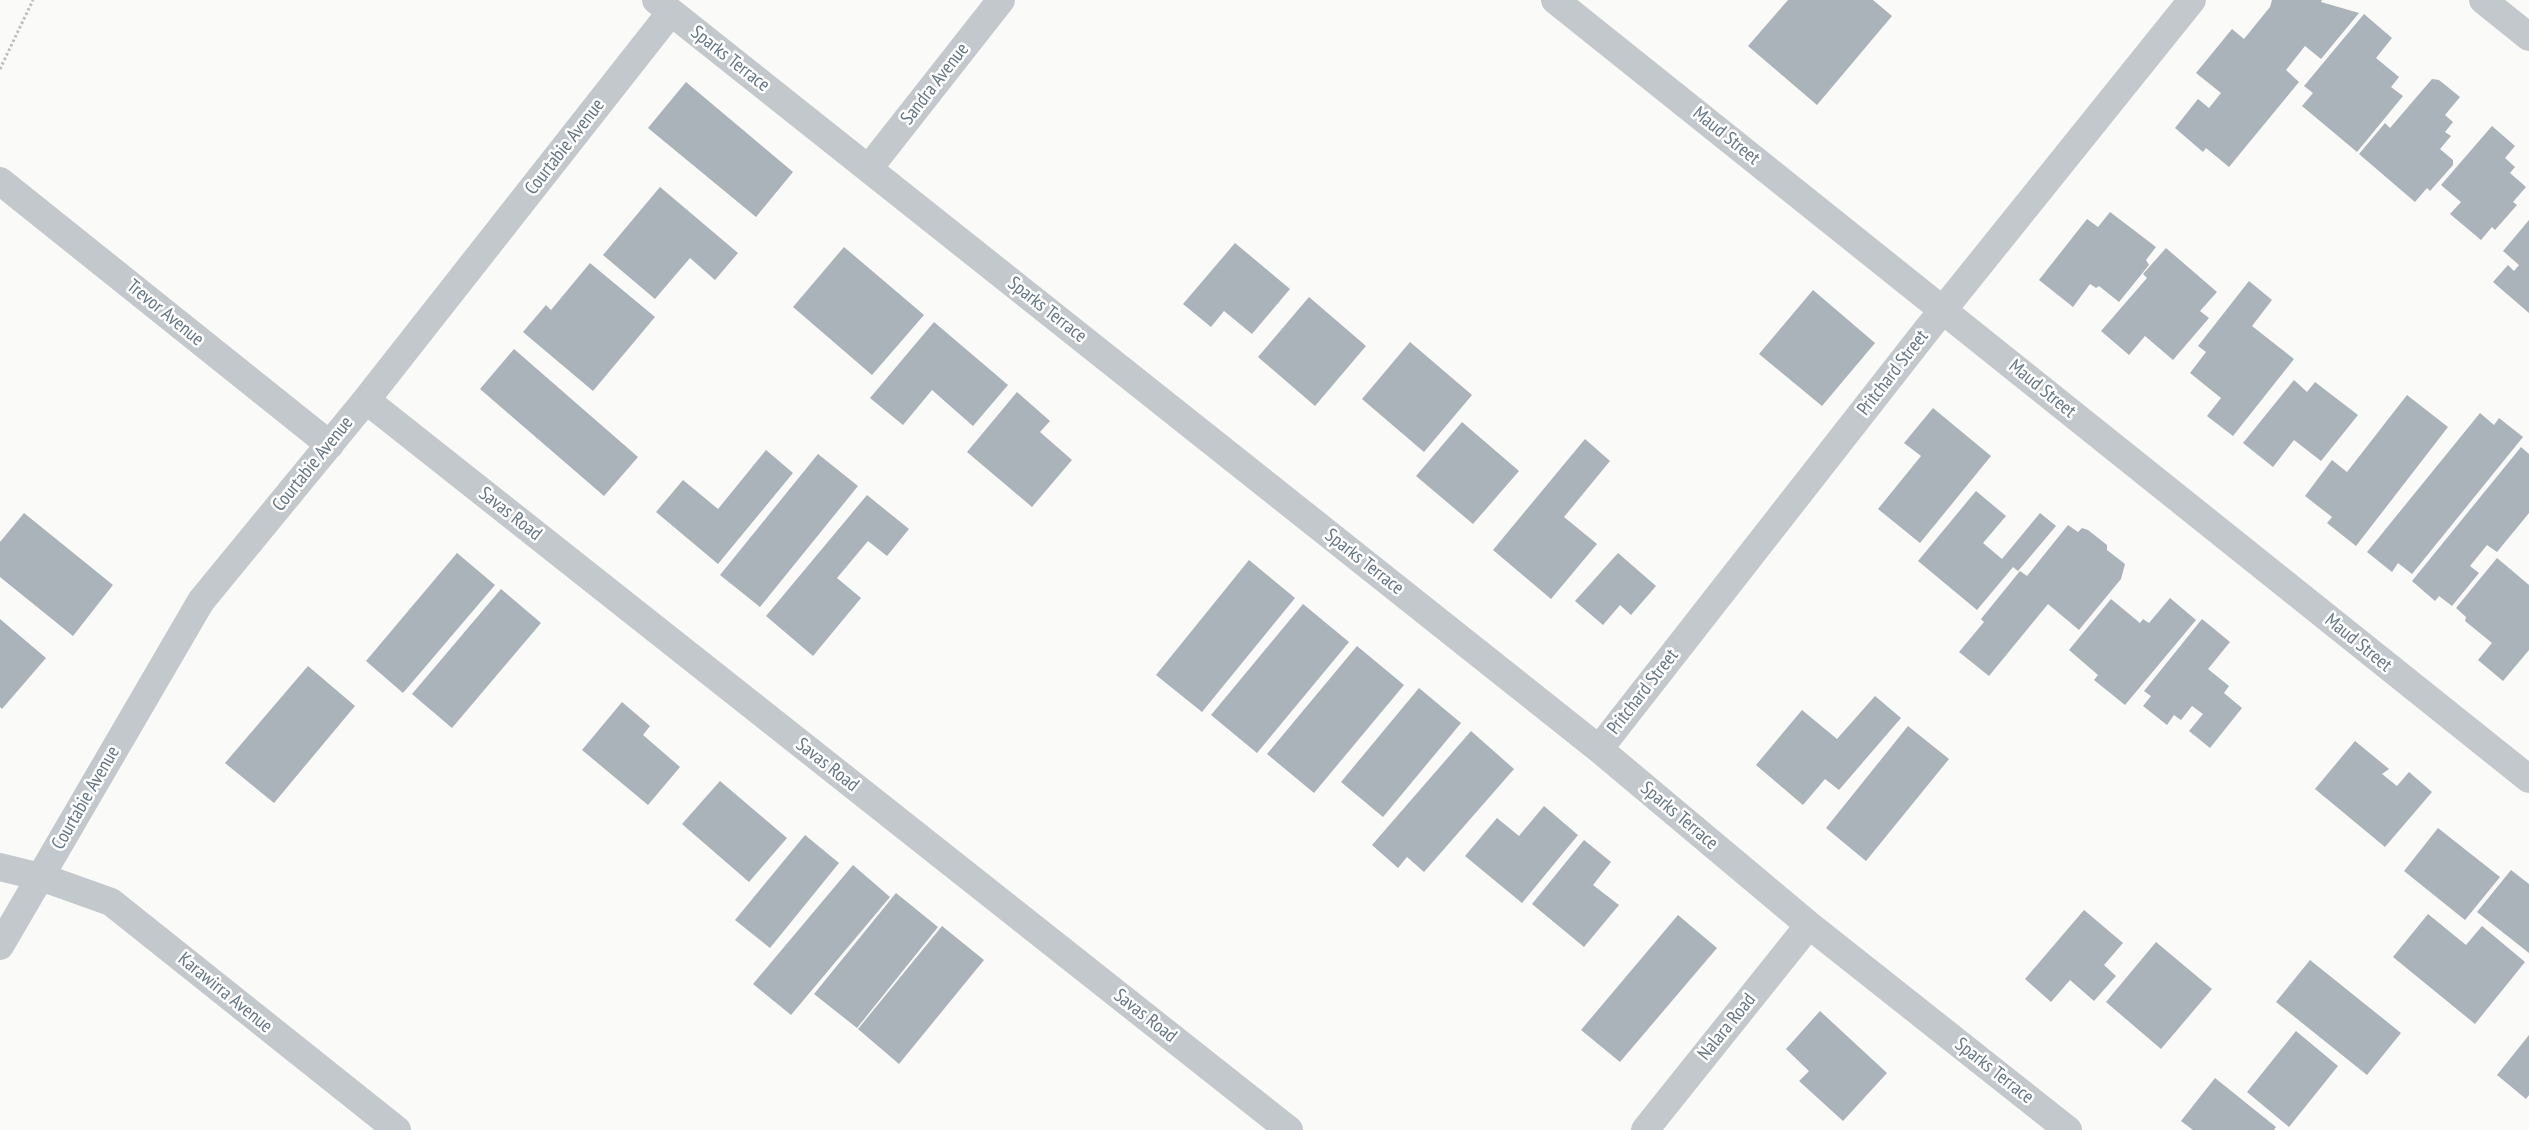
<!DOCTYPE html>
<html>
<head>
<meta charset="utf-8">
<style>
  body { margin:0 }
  canvas { display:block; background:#fafaf8 }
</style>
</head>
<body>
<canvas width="2529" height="1130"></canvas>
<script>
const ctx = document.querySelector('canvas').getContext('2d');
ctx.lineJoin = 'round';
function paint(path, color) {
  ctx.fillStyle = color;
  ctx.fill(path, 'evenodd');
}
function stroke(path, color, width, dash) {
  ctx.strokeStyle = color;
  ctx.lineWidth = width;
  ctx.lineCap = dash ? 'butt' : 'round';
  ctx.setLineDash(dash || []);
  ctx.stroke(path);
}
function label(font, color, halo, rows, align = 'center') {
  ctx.font = font + ' "PT Sans Narrow",sans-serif';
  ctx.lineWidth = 5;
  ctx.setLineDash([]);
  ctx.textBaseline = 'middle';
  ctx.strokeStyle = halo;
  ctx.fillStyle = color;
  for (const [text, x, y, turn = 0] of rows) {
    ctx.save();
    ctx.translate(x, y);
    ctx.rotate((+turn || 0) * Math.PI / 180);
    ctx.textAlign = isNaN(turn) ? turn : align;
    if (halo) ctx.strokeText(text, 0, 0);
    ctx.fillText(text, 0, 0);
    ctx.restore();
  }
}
const building = new Path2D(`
  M 1788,0 L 1873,0 L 1892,16 L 1817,105 L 1748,46 Z
  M 2272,0 L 2322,0 L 2321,2 L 2359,13 L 2321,59 L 2305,46 L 2286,70 L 2299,82 L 2229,167 L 2206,148 L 2203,152 L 2175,128 L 2198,99 L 2209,108 L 2221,93 L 2196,73 L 2232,29 L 2244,39 L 2270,7 Z
  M 2364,14 L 2392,38 L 2376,58 L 2399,77 L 2391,87 L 2403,96 L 2357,152 L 2302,106 L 2313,93 L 2304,86 Z
  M 2432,79 L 2439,80 L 2460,97 L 2445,115 L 2453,122 L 2445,132 L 2451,136 L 2440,149 L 2453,160 L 2453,165 L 2430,191 L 2427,188 L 2415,202 L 2359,154 L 2385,123 L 2390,128 Z
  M 686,82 L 793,172 L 756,217 L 648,128 Z
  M 2492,126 L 2515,146 L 2505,158 L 2515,167 L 2510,173 L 2526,187 L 2513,202 L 2517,205 L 2495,230 L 2492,227 L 2481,240 L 2450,214 L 2461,202 L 2441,185 Z
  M 660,187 L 738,253 L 715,280 L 690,258 L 655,299 L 603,255 Z
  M 2110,212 L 2156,247 L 2146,260 L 2149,265 L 2119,302 L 2099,286 L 2096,288 L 2090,284 L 2073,307 L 2039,280 L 2087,219 L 2098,227 Z
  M 2529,220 L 2529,313 L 2493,282 L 2508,265 L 2514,271 L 2519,265 L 2503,251 Z
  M 1235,243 L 1290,289 L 1252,334 L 1224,311 L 1211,327 L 1183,304 Z
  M 844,247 L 924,315 L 872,375 L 793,307 Z
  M 2166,248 L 2217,292 L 2200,311 L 2209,318 L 2173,360 L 2145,336 L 2129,355 L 2101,331 L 2147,278 L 2143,274 Z
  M 590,263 L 655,317 L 593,391 L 523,332 L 546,305 L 551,310 Z
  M 2249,281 L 2272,300 L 2252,326 L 2294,359 L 2233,436 L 2207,416 L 2221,398 L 2190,373 L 2206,352 L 2198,346 Z
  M 1813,290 L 1875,343 L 1822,406 L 1759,354 Z
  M 1309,297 L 1366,346 L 1315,406 L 1258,357 Z
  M 934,322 L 1008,385 L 973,426 L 932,390 L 903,425 L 870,398 Z
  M 1410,342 L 1472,395 L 1424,452 L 1362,399 Z
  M 514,349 L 638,457 L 604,496 L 480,389 Z
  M 2294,380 L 2307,392 L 2315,382 L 2358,415 L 2321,461 L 2294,440 L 2273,467 L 2243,443 Z
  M 1017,392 L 1050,421 L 1040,432 L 1072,460 L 1032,507 L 967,452 Z
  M 2407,395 L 2448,427 L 2356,546 L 2327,523 L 2332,517 L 2305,496 L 2332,460 L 2347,472 Z
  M 1933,408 L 1991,456 L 1920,543 L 1878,509 L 1921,456 L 1904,443 Z
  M 2480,413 L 2494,425 L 2499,418 L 2523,437 L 2412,574 L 2398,563 L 2392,572 L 2367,552 Z
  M 1462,422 L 1519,471 L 1473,524 L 1416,476 Z
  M 1585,439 L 1610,461 L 1564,517 L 1597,544 L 1551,599 L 1493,550 Z
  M 2521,447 L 2529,454 L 2529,513 L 2497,552 L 2487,545 L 2470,566 L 2479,573 L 2452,606 L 2439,596 L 2435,601 L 2412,581 Z
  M 766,450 L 793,473 L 718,564 L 656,512 L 683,480 L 718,509 Z
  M 818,454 L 858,486 L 760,607 L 720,575 Z
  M 1976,491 L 2006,516 L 1983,543 L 2002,559 L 2040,513 L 2056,526 L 2018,571 L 2013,567 L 1977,610 L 1918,561 Z
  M 867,495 L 909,529 L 887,556 L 868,541 L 837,578 L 861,598 L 813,656 L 766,616 Z
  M 24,513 L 113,585 L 73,636 L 0,577 L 0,542 Z
  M 2068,525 L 2078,532 L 2082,528 L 2088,530 L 2107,545 L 2107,550 L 2125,564 L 2121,579 L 2079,630 L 2048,604 L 1989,676 L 1959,652 L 1984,622 L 1981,619 L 2020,571 L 2027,576 Z
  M 457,553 L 495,585 L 403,693 L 366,661 Z
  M 1618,553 L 1656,586 L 1631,615 L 1620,605 L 1603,625 L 1575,601 Z
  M 2497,558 L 2529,585 L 2529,650 L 2503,681 L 2478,660 L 2492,643 L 2465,621 L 2466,617 L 2456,608 Z
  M 1249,560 L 1295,598 L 1202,712 L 1156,675 Z
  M 501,589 L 541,623 L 452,728 L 412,694 Z
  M 2170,598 L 2196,620 L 2125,705 L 2094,680 L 2098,675 L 2069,650 L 2111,599 L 2140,623 L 2143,619 L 2149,623 Z
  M 1303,604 L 1349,642 L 1257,753 L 1211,715 Z
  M 0,619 L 46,658 L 2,709 L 0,707 Z
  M 2202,619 L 2230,642 L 2208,669 L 2229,686 L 2224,693 L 2242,708 L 2210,748 L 2189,731 L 2203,714 L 2192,706 L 2181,720 L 2174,715 L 2167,725 L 2143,706 L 2151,696 L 2144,691 Z
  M 1357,646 L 1404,685 L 1314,793 L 1267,754 Z
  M 308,666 L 355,706 L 274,803 L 225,763 Z
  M 1419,688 L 1461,723 L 1383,817 L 1341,782 Z
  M 1875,696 L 1901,718 L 1839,790 L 1825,779 L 1803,805 L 1756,765 L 1802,710 L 1837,739 Z
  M 622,702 L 650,726 L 643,735 L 680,767 L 648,805 L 582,750 Z
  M 1908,726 L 1949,759 L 1866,861 L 1826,828 Z
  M 1471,731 L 1514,769 L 1424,872 L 1407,857 L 1398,868 L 1372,845 Z
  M 2355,741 L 2389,769 L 2382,774 L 2397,786 L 2409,772 L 2432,792 L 2385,847 L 2315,789 Z
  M 720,781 L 787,838 L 749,882 L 682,824 Z
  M 1544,806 L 1578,835 L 1522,903 L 1465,856 L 1497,818 L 1519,836 Z
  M 2438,828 L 2500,877 L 2465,920 L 2404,871 Z
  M 805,835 L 839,863 L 770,948 L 735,920 Z
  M 1584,840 L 1611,862 L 1593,885 L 1619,905 L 1584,947 L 1532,904 Z
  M 853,865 L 890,897 L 791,1015 L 753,984 Z
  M 2511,870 L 2529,884 L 2529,953 L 2477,912 Z
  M 896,893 L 938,927 L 857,1028 L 814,994 Z
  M 2084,910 L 2123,943 L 2104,965 L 2116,976 L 2094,1001 L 2070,980 L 2051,1002 L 2025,979 Z
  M 2428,914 L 2466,945 L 2482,926 L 2525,962 L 2475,1024 L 2393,957 Z
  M 1678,915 L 1717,948 L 1620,1062 L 1581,1030 Z
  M 942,926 L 984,960 L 899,1064 L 858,1029 Z
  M 2156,942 L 2212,989 L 2161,1049 L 2106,1002 Z
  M 2310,960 L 2401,1033 L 2367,1075 L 2276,1002 Z
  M 1820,1011 L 1887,1073 L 1843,1121 L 1799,1081 L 1809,1071 L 1786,1049 Z
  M 2296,1031 L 2338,1066 L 2289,1127 L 2247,1092 Z
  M 2529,1035 L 2529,1095 L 2526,1099 L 2497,1075 Z
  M 2215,1078 L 2276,1127 L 2274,1130 L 2193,1130 L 2181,1121 Z`);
const path = new Path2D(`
  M 0,69 L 33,0`);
const minor = new Path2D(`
  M 656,0 L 1599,749 L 1809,925 L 2068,1130
  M 1555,0 L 2529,779
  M 2483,0 L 2529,37
  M 869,168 L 1001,0
  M 0,181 L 330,445
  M 366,400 L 1289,1130
  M 1599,749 L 1926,331 L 2192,0
  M 0,867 L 41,877 L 111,902 L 397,1130
  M 0,946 L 201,601 L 366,400 L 671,12
  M 1645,1130 L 1809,925`);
const streetNames = [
  ["Sparks Terrace",730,59,38],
  ["Sandra Avenue",935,84,-52],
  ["Maud Street",1726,136,39],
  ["Courtabie Avenue",565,147,-52],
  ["Sparks Terrace",1047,310,38],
  ["Trevor Avenue",165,313,39],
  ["Pritchard Street",1893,373,-52],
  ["Maud Street",2042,389,39],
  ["Courtabie Avenue",313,464,-51],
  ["Savas Road",510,514,38],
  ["Sparks Terrace",1364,562,38],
  ["Maud Street",2358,643,39],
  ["Pritchard Street",1643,692,-52],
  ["Savas Road",827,765,38],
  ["Courtabie Avenue",86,798,-60],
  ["Sparks Terrace",1679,816,40],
  ["Karawirra Avenue",225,993,39],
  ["Savas Road",1145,1016,38],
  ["Nalara Road",1727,1027,-51],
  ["Sparks Terrace",1994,1071,38]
];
paint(building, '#aab3b9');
stroke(path, '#bbbfc2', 3, [2.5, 2.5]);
stroke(minor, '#c3c8cc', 28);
label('19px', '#657683', '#fff', streetNames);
</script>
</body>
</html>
